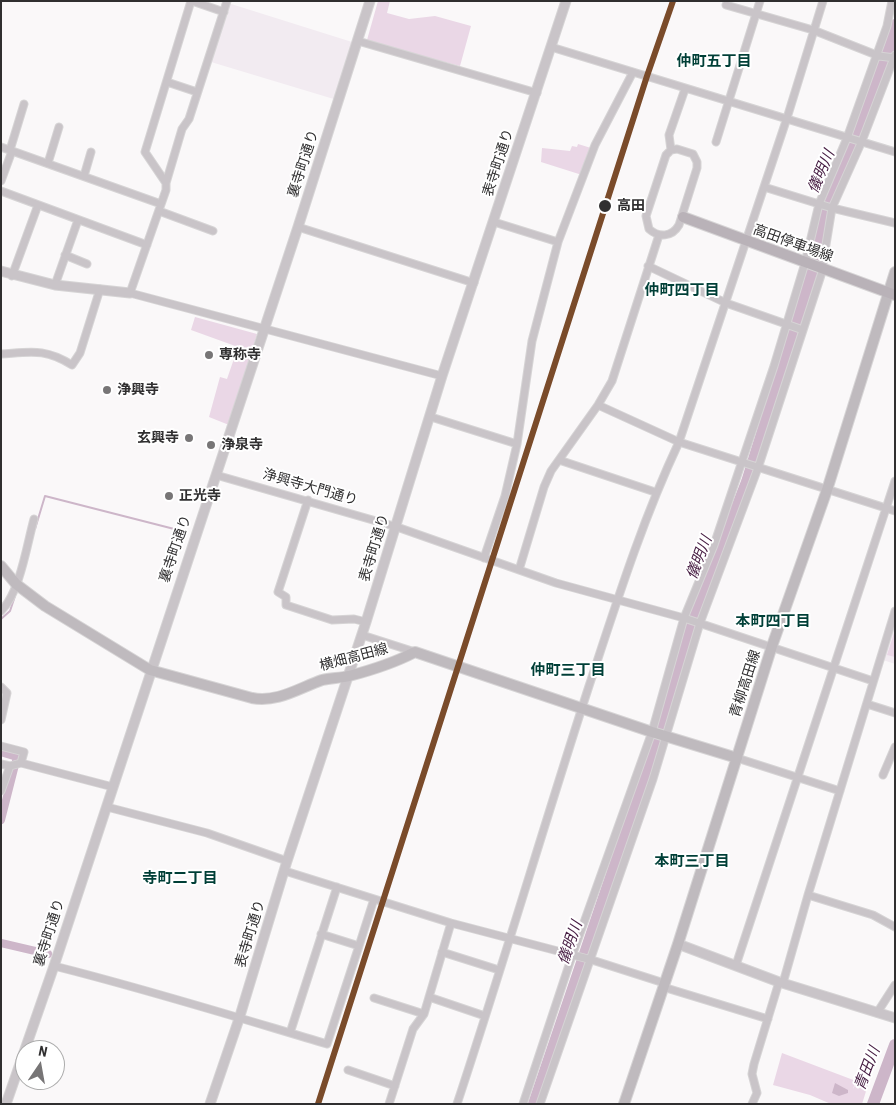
<!DOCTYPE html>
<html>
<head>
<meta charset="utf-8">
<style>
  body { margin:0 }
  #map { position:relative; width:896px; height:1105px; overflow:hidden; background:#faf8f9; font-family:"Roboto Condensed",sans-serif }
  canvas { display:block }
  .frame { position:absolute; inset:0; border:2px solid #302f30; pointer-events:none }
  .north { position:absolute; left:15px; top:1040px; width:50px; height:50px; box-sizing:border-box; background:#fff; border:1px solid #acacac; border-radius:50%; rotate:12deg; font-size:14px; font-weight:700; line-height:20px; text-align:center; color:#302f30 }
  .north::after { content:''; display:block; margin:auto; width:18px; height:22px; background:#777576; clip-path:polygon(50% 0,100% 100%,50% 72%,0 100%) }
</style>
</head>
<body>
<div id="map">
<canvas width="896" height="1105"></canvas>
<div class="frame"></div>
<div class="north">N</div>
</div>
<script>
const ctx = document.querySelector('canvas').getContext('2d');
ctx.lineJoin = 'round';
function paint(path, color) {
  ctx.fillStyle = color;
  ctx.fill(path, 'evenodd');
}
function stroke(path, color, width, dash) {
  ctx.strokeStyle = color;
  ctx.lineWidth = width;
  ctx.lineCap = dash ? 'butt' : 'round';
  ctx.setLineDash(dash || []);
  ctx.stroke(path);
}
function label(font, color, halo, rows, align = 'center') {
  ctx.font = font + ' "Roboto Condensed","Noto Sans JP",sans-serif';
  ctx.lineWidth = 4;
  ctx.setLineDash([]);
  ctx.textBaseline = 'middle';
  ctx.strokeStyle = halo;
  ctx.fillStyle = color;
  for (const [text, x, y, turn = 0] of rows) {
    ctx.save();
    ctx.translate(x, y);
    ctx.rotate((+turn || 0) * Math.PI / 180);
    ctx.textAlign = isNaN(turn) ? turn : align;
    if (halo) ctx.strokeText(text, 0, 0);
    ctx.fillText(text, 0, 0);
    ctx.restore();
  }
}
const built = new Path2D(`
  M 228,3 L 352,42 L 337,100 L 211,62 Z
  M 895,621 L 895,664 L 883,660 Z`);
const green = new Path2D(`
  M 378,1 L 390,1 L 387,13 L 409,19 L 435,16 L 471,26 L 460,66 L 369,42 L 367,40 Z
  M 578,144 L 591,148 L 582,175 L 541,162 L 542,148 L 570,151 L 572,146 L 577,147 Z
  M 195,317 L 257,334 L 229,425 L 209,417 L 220,377 L 227,379 L 238,347 L 191,330 Z
  M 895,630 L 895,657 L 887,655 Z
  M 782,1053 L 856,1081 L 853,1089 L 857,1082 L 868,1085 L 862,1104 L 831,1104 L 810,1095 L 773,1085 Z`);
const water = new Path2D(`
  M 835,1083 L 848,1090 L 848,1093 L 839,1096 L 832,1093 Z`);
const stream = new Path2D(`
  M 35,529 L 45,496 L 186,532
  M 1,619 L 10,611 L 15,596`);
const canal = new Path2D(`
  M 1,752 L 17,757 L 1,820
  M 1,943 L 48,954`);
const river = new Path2D(`
  M 534,1104 L 651,759 L 694,617 L 747,482 L 815,262 L 826,198 L 858,130 L 879,70 L 890,47 L 895,25
  M 873,1104 L 895,1045`);
const minor = new Path2D(`
  M 192,1 L 224,12
  M 227,1 L 189,119 L 182,129 L 166,183 L 166,190 L 130,293 L 442,376
  M 726,5 L 813,30 L 879,56 L 895,58
  M 358,41 L 537,93
  M 551,47 L 895,152
  M 167,82 L 197,92
  M 716,142 L 760,1
  M 1,147 L 161,204
  M 677,149 L 693,154 L 697,162 L 697,168 L 679,225 C 672,237 659,238 649,229 L 646,216 L 666,155 L 671,150 Z
  M 10,150 L 24,104
  M 671,150 L 669,135 L 685,89
  M 48,163 L 59,127
  M 84,176 L 91,152
  M 1,181 L 12,151
  M 166,183 L 145,152 L 191,1
  M 764,187 L 832,208 L 895,223
  M 1,191 L 147,245
  M 159,211 L 213,231
  M 494,222 L 558,242
  M 298,227 L 474,283
  M 65,255 L 87,264
  M 648,266 L 726,303 L 803,330
  M 822,269 L 832,208 L 862,141 L 895,55
  M 12,276 L 38,205
  M 55,285 L 78,220
  M 1,354 C 31,352 45,348 72,365 L 80,353 L 100,289
  M 598,405 L 679,442 L 895,511
  M 431,417 L 517,444
  M 559,460 L 655,492
  M 216,475 L 397,527 L 556,583 L 684,618 L 873,681
  M 308,500 L 278,592 L 286,597 L 286,605 L 332,620 L 354,619 L 366,622
  M 484,558 L 505,496 L 517,444 L 532,341 L 558,242 L 595,145 L 633,72
  M 519,570 L 544,487 L 551,471 L 598,405 L 612,381 L 659,235
  M 1,611 C 20,593 27,544 34,519
  M 362,635 L 415,652
  M 1,687 L 7,693 L 1,720
  M 867,704 L 895,713
  M 1,746 L 24,752 L 21,763
  M 737,758 L 840,791
  M 1,764 L 10,766 L 21,763 L 113,787
  M 883,775 L 895,747
  M 1,791 L 10,766
  M 107,807 L 207,833 L 287,861
  M 285,871 L 451,923 L 592,960 L 664,983
  M 808,895 L 873,915 L 895,927
  M 359,946 L 374,899
  M 442,952 L 499,970
  M 736,965 L 895,481
  M 54,966 C 146,989 236,1017 327,1044 L 359,946 L 321,934
  M 783,983 L 808,895 L 895,611
  M 663,987 L 768,1019
  M 429,997 L 485,1016
  M 374,998 L 424,1014
  M 877,1013 L 895,985
  M 290,1033 L 337,887
  M 348,1070 L 395,1086
  M 389,1104 L 413,1029 L 424,1014 L 451,923
  M 457,1104 C 503,965 544,825 589,686 C 616,604 642,521 679,442 L 787,118 L 823,1
  M 523,1104 L 572,956 L 652,732 L 684,618 L 714,545 L 774,366 L 805,263 L 819,204 L 847,138 L 887,26 L 892,1
  M 540,1104 L 653,779 L 700,623 L 758,468 L 823,269
  M 752,1104 L 757,1093 L 752,1074 L 754,1064 L 779,982`);
const tertiary = new Path2D(`
  M 1,271 L 55,285 L 130,293
  M 678,944 L 779,982 L 895,1018
  M 6,1104 L 54,966 L 298,227 L 370,1
  M 210,1104 L 239,1019 L 287,861 L 366,622 L 442,376 L 566,1`);
const secondary = new Path2D(`
  M 1,566 L 16,584 L 45,606 L 150,670 L 252,698 C 277,703 299,688 322,680 C 331,678 340,678 349,676 C 372,670 394,663 415,652 L 652,732 L 737,758
  M 624,1104 L 678,944 L 772,646 L 827,490 L 895,272`);
const primary = new Path2D(`
  M 683,217 L 895,295`);
const rail1 = new Path2D(`
  M 318,1104 C 429,761 537,418 647,76 L 673,1`);
const markers = [
  [605,206,7,"#302f30"],
  [209,355,5,"#777576"],
  [107,390,5,"#777576"],
  [189,438,5,"#777576"],
  [211,445,5,"#777576"],
  [169,496,5,"#777576"]
];
const streetNames = [
  ["表寺町通り",499,163,-72],
  ["裏寺町通り",304,164,-72],
  ["高田停車場線",793,244,20],
  ["浄興寺大門通り",310,488,16],
  ["表寺町通り",375,548,-73],
  ["裏寺町通り",176,549,-71],
  ["横畑高田線",354,658,-15],
  ["青柳高田線",746,684,-72],
  ["裏寺町通り",50,933,-72],
  ["表寺町通り",251,934,-73]
];
const stopNames = [
  ["高田",617,206]
];
const poiNames = [
  ["専称寺",219,355],
  ["浄興寺",117,390],
  ["玄興寺",179,438,"right"],
  ["浄泉寺",221,445],
  ["正光寺",179,496]
];
const neighbourhoodNames = [
  ["仲町五丁目",714,62],
  ["仲町四丁目",682,291],
  ["本町四丁目",773,622],
  ["仲町三丁目",568,671],
  ["本町三丁目",692,862],
  ["寺町二丁目",180,879]
];
const waterNames = [
  ["儀明川",822,172,-67],
  ["儀明川",700,558,-69],
  ["儀明川",571,943,-71],
  ["青田川",868,1069,-69]
];
paint(built, '#f2ebf1');
paint(green, '#ead7e6');
paint(water, '#cdb6c9');
stroke(stream, '#cdb6c9', 2);
stroke(canal, '#cdb6c9', 8);
stroke(river, '#cdb6c9', 12);
stroke(minor, '#d6d4d5', 9);
stroke(tertiary, '#d6d4d5', 11);
stroke(secondary, '#d6d4d5', 12);
stroke(primary, '#d6d4d5', 12);
stroke(minor, '#c9c4c8', 7);
stroke(tertiary, '#c9c4c8', 9);
stroke(secondary, '#bfbabe', 10);
stroke(primary, '#b9b2b8', 10);
stroke(rail1, '#7a4b2a', 6);
for (const [x, y, r, color] of markers) {
  const dot = new Path2D();
  dot.arc(x, y, r, 0, 2 * Math.PI);
  ctx.fillStyle = color;
  ctx.fill(dot);
  stroke(dot, '#fff', 2);
}
label('14px', '#302f30', '#fff', streetNames);
label('bold 14px', '#302f30', '#fff', stopNames, 'left');
label('bold 14px', '#302f30', '#fff', poiNames, 'left');
label('bold 15px', '#003f37', '#fff', neighbourhoodNames);
label('italic 15px', '#451b41', '#fff', waterNames);
</script>
</body>
</html>
